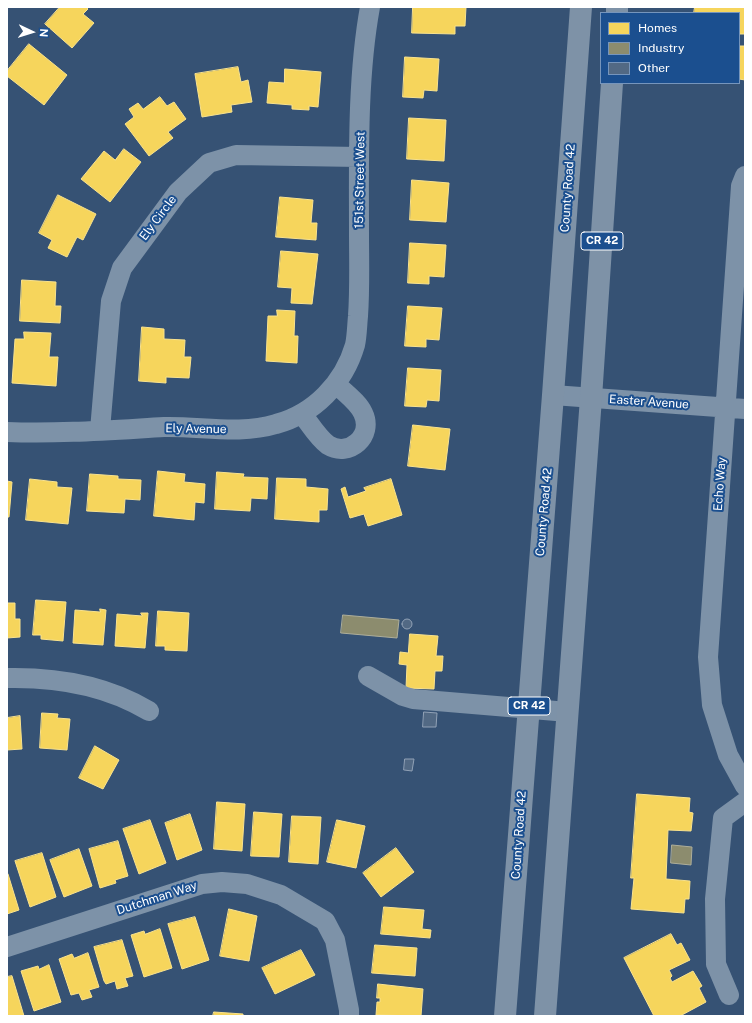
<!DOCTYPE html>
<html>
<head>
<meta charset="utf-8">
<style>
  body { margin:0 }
  #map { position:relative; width:752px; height:1023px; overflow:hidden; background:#365274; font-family:"Public Sans",sans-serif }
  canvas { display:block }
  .frame { position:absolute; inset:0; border:8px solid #fff; pointer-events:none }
  .legend { position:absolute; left:600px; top:12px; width:140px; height:72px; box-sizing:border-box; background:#1b4f8f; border:1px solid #7695bc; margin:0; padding:5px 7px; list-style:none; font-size:12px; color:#fff }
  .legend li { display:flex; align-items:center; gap:8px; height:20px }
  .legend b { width:20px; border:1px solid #7695bc }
  .north { position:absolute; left:12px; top:12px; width:40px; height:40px; -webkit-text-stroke:3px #1b4f8f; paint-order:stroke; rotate:94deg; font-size:11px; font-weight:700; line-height:16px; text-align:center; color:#fff }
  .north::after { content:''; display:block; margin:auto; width:14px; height:18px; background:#fff; clip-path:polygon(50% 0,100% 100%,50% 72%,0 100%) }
</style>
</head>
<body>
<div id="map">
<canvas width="752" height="1023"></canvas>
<div class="frame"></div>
<ul class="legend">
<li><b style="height:11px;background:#f6d55c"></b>Homes</li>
<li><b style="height:11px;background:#8c8c6e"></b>Industry</li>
<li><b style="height:11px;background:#526984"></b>Other</li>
</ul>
<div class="north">N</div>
</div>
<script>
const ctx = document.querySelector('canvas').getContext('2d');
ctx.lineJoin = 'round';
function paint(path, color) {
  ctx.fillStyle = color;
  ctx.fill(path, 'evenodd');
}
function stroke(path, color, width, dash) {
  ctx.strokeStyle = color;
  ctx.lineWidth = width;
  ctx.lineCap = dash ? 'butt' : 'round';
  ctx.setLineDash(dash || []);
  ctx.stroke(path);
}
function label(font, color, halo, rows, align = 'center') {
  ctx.font = font + ' "Public Sans",sans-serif';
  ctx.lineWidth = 4;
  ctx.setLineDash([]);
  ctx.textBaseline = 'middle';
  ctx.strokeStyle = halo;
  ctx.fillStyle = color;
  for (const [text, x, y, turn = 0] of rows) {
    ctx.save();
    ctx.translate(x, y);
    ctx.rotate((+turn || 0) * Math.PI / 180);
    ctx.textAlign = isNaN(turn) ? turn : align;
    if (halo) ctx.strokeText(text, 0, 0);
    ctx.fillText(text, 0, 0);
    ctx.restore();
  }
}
const homes = new Path2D(`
  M 60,7 L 86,7 L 88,9 L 83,14 L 94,23 L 72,48 L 45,24 Z
  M 413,7 L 466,7 L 465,26 L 455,26 L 455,34 L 412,33 Z
  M 695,7 L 745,7 L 745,34 L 739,34 L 739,13 L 694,13 Z
  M 29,44 L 67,75 L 44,105 L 7,76 L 7,71 Z
  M 739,46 L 745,46 L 745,80 L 739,79 Z
  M 405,57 L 439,59 L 437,91 L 424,90 L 423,98 L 403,97 Z
  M 238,67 L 241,82 L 248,80 L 252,102 L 231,105 L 232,112 L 202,117 L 195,74 Z
  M 285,69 L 321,72 L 318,107 L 309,106 L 309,110 L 292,109 L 292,105 L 267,103 L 269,82 L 284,83 Z
  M 160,97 L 167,106 L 174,102 L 186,119 L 168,132 L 173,138 L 149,156 L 125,124 L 134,117 L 129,109 L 138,103 L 143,109 Z
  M 409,118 L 446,120 L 444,161 L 407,159 Z
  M 124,149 L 141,162 L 110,202 L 81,179 L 104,151 L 115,160 Z
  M 412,180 L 449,183 L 446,222 L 410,220 Z
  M 58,195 L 96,214 L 83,240 L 77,237 L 67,257 L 48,248 L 52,240 L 39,233 Z
  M 280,197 L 313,200 L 311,223 L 317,223 L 316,240 L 276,237 Z
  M 410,243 L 446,245 L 444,277 L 429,276 L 429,284 L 408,283 Z
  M 281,251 L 318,254 L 312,304 L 291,303 L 292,288 L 278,287 Z
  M 22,280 L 56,282 L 55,306 L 61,306 L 60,323 L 20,321 Z
  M 408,306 L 442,308 L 439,340 L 426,339 L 426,347 L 405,346 Z
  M 277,310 L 295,311 L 294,336 L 298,336 L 297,363 L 266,361 L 268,316 L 277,316 Z
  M 142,327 L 164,329 L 164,339 L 185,340 L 184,357 L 191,357 L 189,378 L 166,377 L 166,383 L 139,381 Z
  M 24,332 L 51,333 L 49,357 L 58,357 L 56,386 L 12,383 L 15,339 L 24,339 Z
  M 408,368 L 441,370 L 439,401 L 427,400 L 426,407 L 405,406 Z
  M 413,425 L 450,429 L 445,470 L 408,466 Z
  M 158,471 L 185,474 L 184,482 L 205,484 L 204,503 L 195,502 L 194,520 L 154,516 Z
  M 217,472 L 244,474 L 243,477 L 268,478 L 267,499 L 251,498 L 250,511 L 215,509 Z
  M 90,474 L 118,476 L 118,479 L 141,480 L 140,500 L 125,499 L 124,513 L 87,511 Z
  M 277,478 L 306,479 L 306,487 L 328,489 L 327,510 L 319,510 L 319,522 L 275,519 Z
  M 30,479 L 57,482 L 57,487 L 72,488 L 68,524 L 26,520 Z
  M 391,479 L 402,515 L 368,526 L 364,514 L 350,518 L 341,489 L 345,487 L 348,497 L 366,491 L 364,488 Z
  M 7,481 L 12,482 L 9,517 L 7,517 Z
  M 36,600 L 66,602 L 63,641 L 41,639 L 41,635 L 33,635 Z
  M 7,603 L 15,603 L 15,619 L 20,619 L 20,637 L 7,638 Z
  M 100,609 L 106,610 L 103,645 L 73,643 L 75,610 L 100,612 Z
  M 158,611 L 189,613 L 187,651 L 165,650 L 165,646 L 156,646 Z
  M 141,613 L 148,613 L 145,648 L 115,646 L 117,614 L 142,616 Z
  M 410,634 L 438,636 L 436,656 L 443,656 L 442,671 L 435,671 L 434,689 L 406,688 L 407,665 L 399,664 L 400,652 L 408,653 Z
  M 42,713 L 58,714 L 57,718 L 70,719 L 67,750 L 40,748 Z
  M 20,716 L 22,749 L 7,750 L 7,718 Z
  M 95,746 L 119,760 L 103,789 L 79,778 Z
  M 637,794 L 690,798 L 689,812 L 693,813 L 691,831 L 668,830 L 666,879 L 690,881 L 689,899 L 685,899 L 684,913 L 631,909 L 634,878 L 631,878 Z
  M 217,802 L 245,804 L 242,851 L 214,849 Z
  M 254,812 L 282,814 L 279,857 L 251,856 Z
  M 190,814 L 202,850 L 177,860 L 165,823 Z
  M 292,816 L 321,817 L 318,864 L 289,862 Z
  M 150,820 L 166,863 L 139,874 L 123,829 Z
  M 337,820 L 365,826 L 356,868 L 327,862 Z
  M 118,841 L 128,876 L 115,880 L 116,883 L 100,888 L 89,849 Z
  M 396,848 L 414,872 L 381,897 L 363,873 Z
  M 79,849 L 92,886 L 64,897 L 50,860 Z
  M 42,853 L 56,897 L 30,907 L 15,861 Z
  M 8,874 L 19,910 L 7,914 L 7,874 Z
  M 384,907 L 424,910 L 422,929 L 431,930 L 430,938 L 381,934 Z
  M 229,909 L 257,916 L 249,961 L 220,956 Z
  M 195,917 L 209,960 L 182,969 L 168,924 Z
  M 160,929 L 172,968 L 144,977 L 131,935 L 144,931 L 145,934 Z
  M 671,934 L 677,945 L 681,943 L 690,960 L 669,970 L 672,976 L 670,978 L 672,982 L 693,971 L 702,986 L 699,988 L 706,1002 L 680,1016 L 654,1016 L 624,958 Z
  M 122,940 L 133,976 L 125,978 L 128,986 L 117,989 L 115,981 L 106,984 L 104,981 L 94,947 Z
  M 375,945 L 417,948 L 415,976 L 372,973 Z
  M 301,950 L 315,975 L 275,994 L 262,968 Z
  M 88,953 L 99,987 L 89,990 L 92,997 L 82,1000 L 79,993 L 71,995 L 59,959 L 72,954 L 74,958 Z
  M 49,965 L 61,1002 L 34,1011 L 21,971 L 38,966 L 39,969 Z
  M 12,976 L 24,1016 L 7,1016 L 7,977 Z
  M 378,984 L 423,989 L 421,1016 L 376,1015 L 377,1002 L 380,1002 L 380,998 L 377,998 Z
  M 214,1012 L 243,1014 L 243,1016 L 213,1016 Z`);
const industry = new Path2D(`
  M 343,615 L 399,620 L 397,638 L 341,633 Z
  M 672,845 L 692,847 L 691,865 L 671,863 Z`);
const building = new Path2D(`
  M402 624a5 5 0 1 1 10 0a5 5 0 1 1-10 0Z
  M 424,712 L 437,713 L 436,727 L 423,727 Z
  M 405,759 L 414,759 L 412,771 L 404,770 Z`);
const minor = new Path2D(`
  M 745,176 L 741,186 L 708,657 L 712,705 L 728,755 L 745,786
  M 553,395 L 745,409
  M 302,414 C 310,424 318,438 328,445 C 349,458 374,436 363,413 C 358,402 345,393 336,384
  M 100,430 L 111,301 L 122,268 L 178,192 L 209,163 L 236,155 L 359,157
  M 7,432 C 59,434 111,430 164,427 C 201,426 240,435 276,424 C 314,414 344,383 355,345 C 357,336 357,326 358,316 C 360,288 359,260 359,232 C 359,160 357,78 370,7
  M 368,676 L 403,696 L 413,699 L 568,712
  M 7,678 C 58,677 106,685 149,711
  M 7,947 L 202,884 L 222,882 L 247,884 L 281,895 L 325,921 L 335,940 L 349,1010 L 349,1016
  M 729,995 L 716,964 L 715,899 L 723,818 L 745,802`);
const highway = new Path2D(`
  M 617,13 L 617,7
  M 505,1016 L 553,395 L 581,7
  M 545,1016 L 591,398 L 612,83`);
const shields = [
  [602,241,42],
  [529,706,42]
];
const shieldNames = [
  ["CR 42",602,241],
  ["CR 42",529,706]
];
const streetNames = [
  ["151st Street West",360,180,-89],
  ["County Road 42",568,188,-86],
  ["Ely Circle",158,218,-53],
  ["Easter Avenue",649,402,4],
  ["Ely Avenue",196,429,1],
  ["Echo Way",720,484,-86],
  ["County Road 42",544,512,-85],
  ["County Road 42",519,835,-86],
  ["Dutchman Way",157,898,-18]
];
paint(homes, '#f6d55c');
stroke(homes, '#f9e28d', 1);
paint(industry, '#8c8c6e');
stroke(industry, '#aeae9a', 1);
paint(building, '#526984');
stroke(building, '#92a2b6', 1);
stroke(minor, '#7d92a8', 20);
stroke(highway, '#7e92a7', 22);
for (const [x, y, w] of shields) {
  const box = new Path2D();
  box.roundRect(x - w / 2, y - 9, w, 18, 3);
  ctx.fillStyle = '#1b4f8f';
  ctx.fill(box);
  stroke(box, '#fff', 1);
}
label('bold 11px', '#fff', null, shieldNames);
label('12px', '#fff', '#1b4f8f', streetNames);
</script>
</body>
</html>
